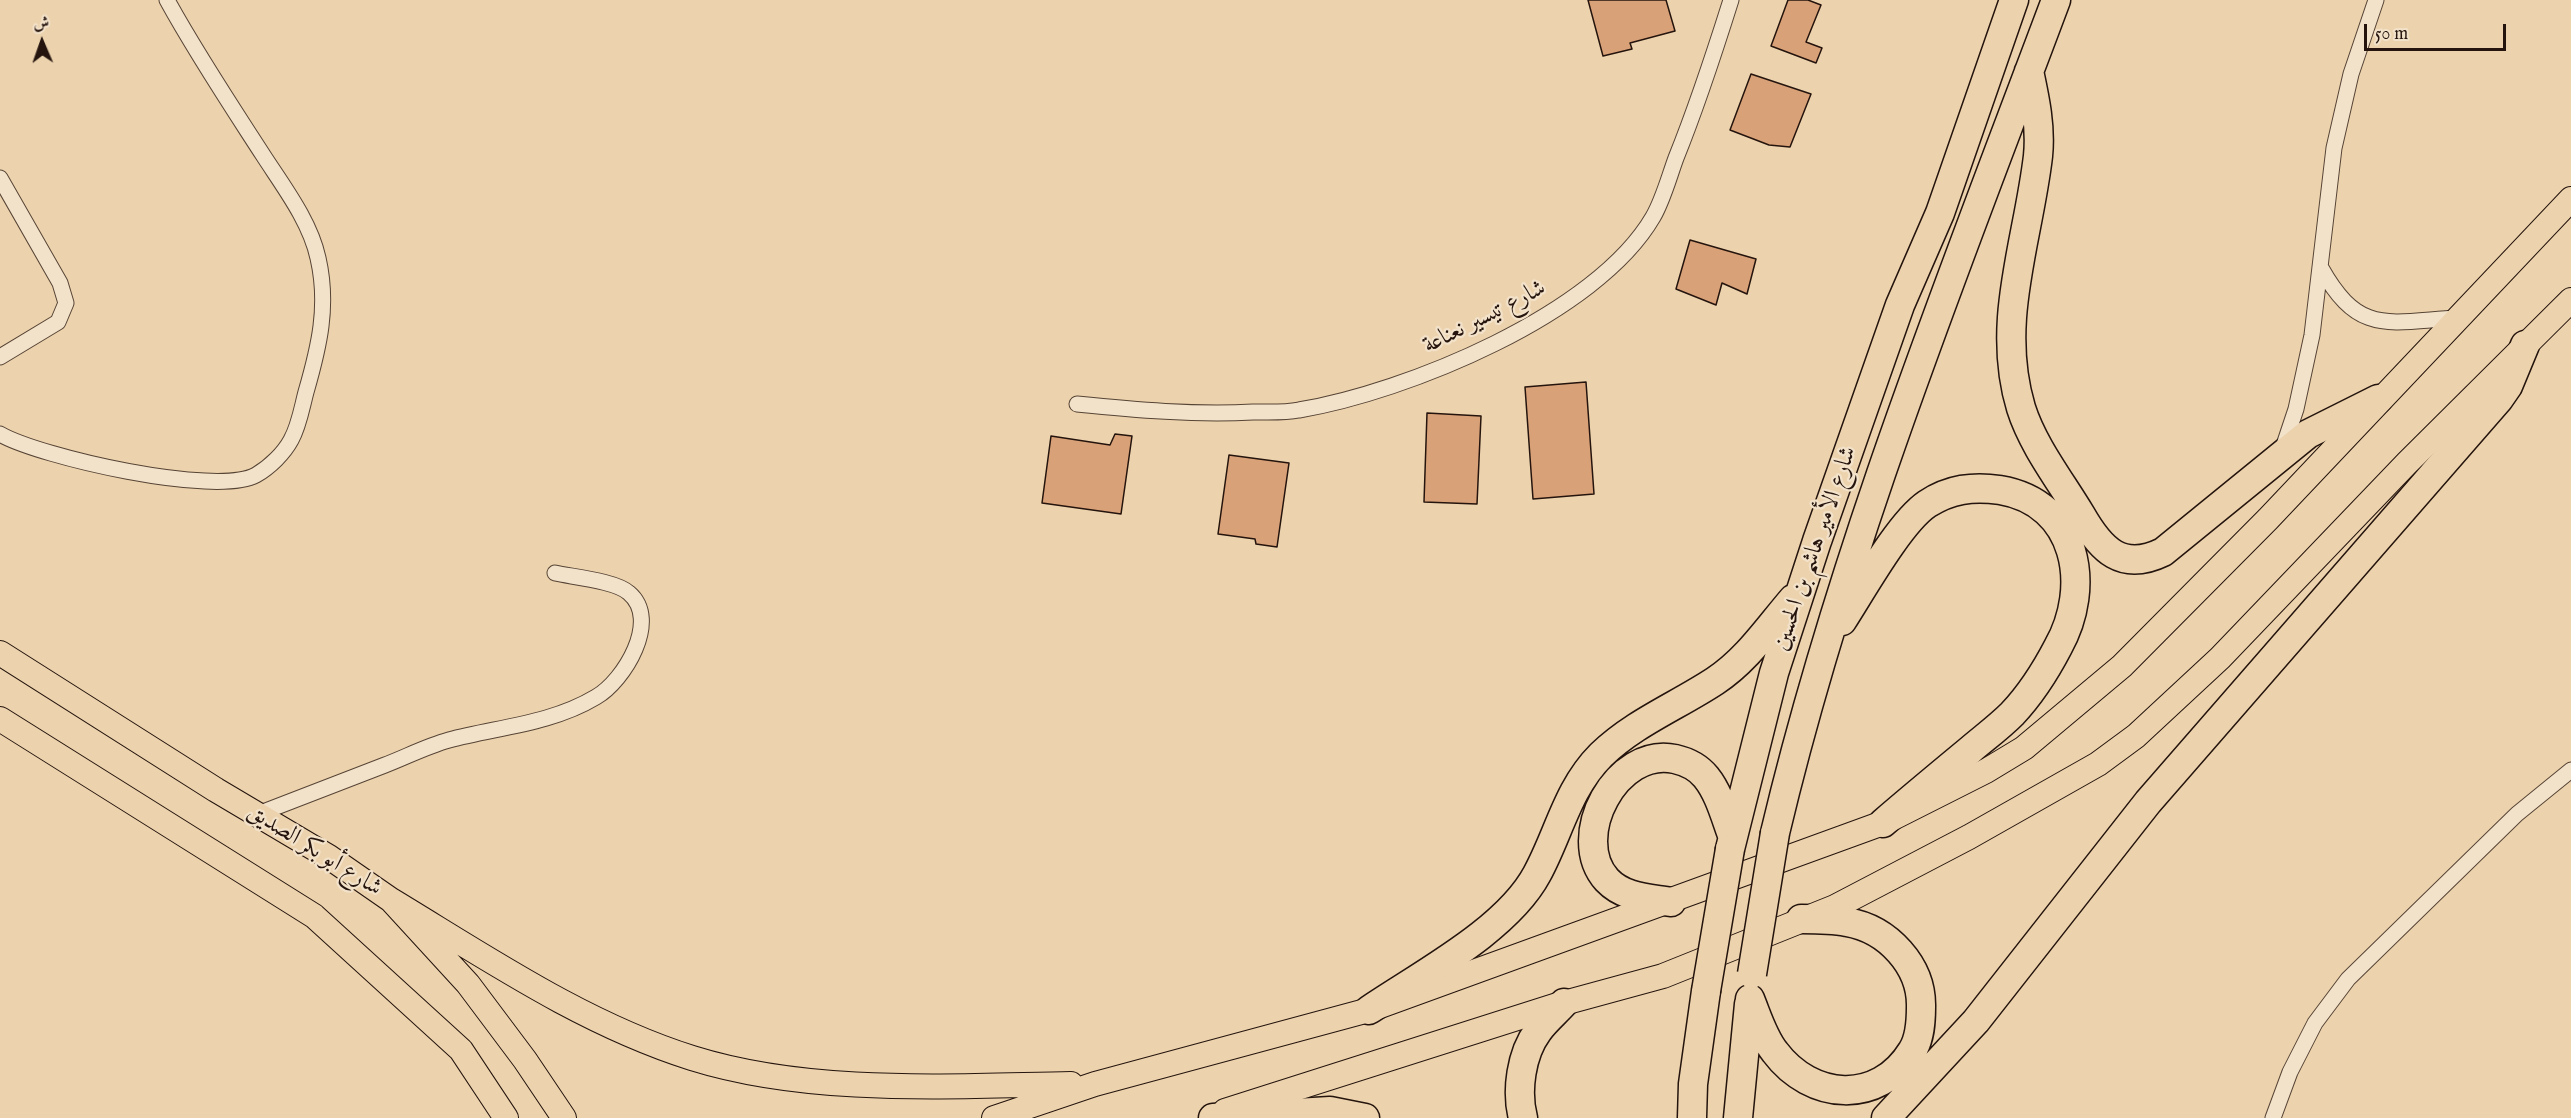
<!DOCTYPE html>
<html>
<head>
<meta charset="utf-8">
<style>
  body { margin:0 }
  #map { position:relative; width:2571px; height:1118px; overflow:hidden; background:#ecd2ad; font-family:"IM FELL English",Amiri,serif }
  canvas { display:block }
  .north { position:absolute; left:12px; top:12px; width:60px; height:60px; -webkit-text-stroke:4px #f3e2ca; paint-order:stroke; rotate:358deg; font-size:16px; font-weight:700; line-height:24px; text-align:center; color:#24140d }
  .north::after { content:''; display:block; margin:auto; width:21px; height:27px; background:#24140d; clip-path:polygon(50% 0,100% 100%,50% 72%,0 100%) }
  .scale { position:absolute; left:2364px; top:24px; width:142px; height:27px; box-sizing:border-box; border:3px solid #24140d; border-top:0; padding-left:8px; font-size:18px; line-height:21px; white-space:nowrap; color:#24140d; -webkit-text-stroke:4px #f3e2ca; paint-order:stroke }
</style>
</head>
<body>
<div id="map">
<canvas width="2571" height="1118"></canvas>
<div class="north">ش</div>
<div class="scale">50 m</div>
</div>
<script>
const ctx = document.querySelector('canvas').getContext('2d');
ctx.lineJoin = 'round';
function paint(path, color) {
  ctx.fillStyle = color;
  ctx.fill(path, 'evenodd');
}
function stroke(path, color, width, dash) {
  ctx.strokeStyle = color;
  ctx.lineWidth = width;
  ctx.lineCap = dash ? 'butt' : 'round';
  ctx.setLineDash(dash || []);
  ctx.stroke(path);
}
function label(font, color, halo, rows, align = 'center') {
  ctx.font = font + ' "IM FELL English",Amiri,serif';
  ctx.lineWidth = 4.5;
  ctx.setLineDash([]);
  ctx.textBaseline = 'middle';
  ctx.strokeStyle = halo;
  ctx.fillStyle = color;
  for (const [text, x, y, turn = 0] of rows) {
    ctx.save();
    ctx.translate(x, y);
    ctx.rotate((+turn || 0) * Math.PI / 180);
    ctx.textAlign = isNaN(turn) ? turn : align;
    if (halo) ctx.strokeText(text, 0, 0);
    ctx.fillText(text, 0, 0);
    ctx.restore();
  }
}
const building = new Path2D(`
  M 1588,0 L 1666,0 L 1675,31 L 1630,43 L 1632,49 L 1603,56 Z
  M 1788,0 L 1808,0 L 1821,5 L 1806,42 L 1822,48 L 1816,63 L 1771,46 Z
  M 1751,74 L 1811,94 L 1790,147 L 1769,145 L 1730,130 Z
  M 1690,240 L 1756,259 L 1747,294 L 1722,283 L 1716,305 L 1676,289 Z
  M 1586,382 L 1594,494 L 1533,499 L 1525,387 Z
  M 1427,413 L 1481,416 L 1477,504 L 1424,502 Z
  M 1115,434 L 1132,436 L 1121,514 L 1042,503 L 1051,436 L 1110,445 Z
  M 1229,455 L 1289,463 L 1277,547 L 1256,544 L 1255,539 L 1218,534 Z`);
const street = new Path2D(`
  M 0,178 L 60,283 L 66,303 L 58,322 L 0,357
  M 2321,268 C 2359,336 2388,322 2457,318
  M 1077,404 C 1136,410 1194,415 1253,412 C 1268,412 1284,413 1299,410 C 1406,392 1596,315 1653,217 C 1663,200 1669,177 1676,158 C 1697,106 1714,54 1731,0
  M 0,434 C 40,457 216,497 256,475 C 270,467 284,453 291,440 C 299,426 302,407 306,392 C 319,347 329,306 318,258 C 310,221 283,186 263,155 C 230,104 196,53 167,0
  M 2282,451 L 2296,409 L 2312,335 L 2334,148 L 2351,74 L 2376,0
  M 258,814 C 300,798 343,781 385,765 C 406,757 427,746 449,740 C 498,727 551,724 596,697 C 624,681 661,620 629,593 C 616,581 573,577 555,573
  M 2273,1118 L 2290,1072 L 2315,1023 L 2348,979 L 2517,814 L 2571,770`);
const primary = new Path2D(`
  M 0,653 L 216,790 L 329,857 L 391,900 L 468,984 L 525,1060 L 564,1118
  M 0,719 L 314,916 L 461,1050 L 506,1118
  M 391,900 C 487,958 584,1024 692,1058 C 810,1095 949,1086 1071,1084
  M 1225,1111 L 1564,1003 L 1663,976 L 1835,907 L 1969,837 L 2098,764 L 2136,736 L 2220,658 L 2407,463 L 2571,300
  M 994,1118 L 1095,1084 L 1369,1010 L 1883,823 L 1986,771 L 2024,748 L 2122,666 L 2268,519 L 2571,199`);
const highway = new Path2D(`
  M 2029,71 C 2035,99 2041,127 2038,156 C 2028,242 1995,322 2021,408 C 2033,446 2060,480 2081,515 C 2101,550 2122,572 2163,552 L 2308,434 L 2378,399
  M 1842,621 C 1861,592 1899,523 1927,504 C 1950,489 1973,486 2000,490 C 2078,503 2092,587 2058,647 C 2046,670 2030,695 2012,714 C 1999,727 1984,738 1970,750 C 1941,774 1912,798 1883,823
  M 1775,833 C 1843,547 1953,275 2056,0
  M 1730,849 L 1774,673 L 1817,541 L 1900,305 L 1940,213 L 2014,0
  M 1671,902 C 1648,898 1624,898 1607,880 C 1568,837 1617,746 1675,759 C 1688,762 1698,767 1706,777 C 1719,793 1725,816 1732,835
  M 1750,999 C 1757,1016 1763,1037 1775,1052 C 1811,1100 1878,1106 1912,1051 C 1920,1039 1921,1022 1921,1007 C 1922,966 1888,929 1847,922 C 1832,919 1816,919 1801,919
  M 1369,1010 C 1422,974 1507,930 1537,874 C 1559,834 1567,789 1601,755 C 1634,723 1677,706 1715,681 C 1747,660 1768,628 1793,599
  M 1213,1118 L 1330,1111 L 1365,1118
  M 1523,1118 C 1516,1091 1521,1054 1538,1031 C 1545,1021 1555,1013 1564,1003
  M 1692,1118 L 1693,1084 L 1706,991
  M 1738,1118 L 1749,1004
  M 1886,1118 L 1976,1021 L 2148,802 L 2499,399 L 2508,386 L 2525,345`);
const highwayBridge = new Path2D(`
  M 1752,974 L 1775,833
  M 1706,991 L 1730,849`);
const streetNames = [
  ["شارع تيسير نعناعة",1485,318,-27],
  ["شارع الأمير هاشم بن الحسين",1816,549,-71],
  ["شارع أبو بكر الصديق",314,851,32]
];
paint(building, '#d9a178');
stroke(building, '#24140d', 1.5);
stroke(street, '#564435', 17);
stroke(primary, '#24140d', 26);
stroke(highway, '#24140d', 31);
stroke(street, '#f3e2ca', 15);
stroke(primary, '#ecd2ad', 24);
stroke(highway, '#ecd2ad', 28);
stroke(highwayBridge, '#24140d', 31, []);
stroke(highwayBridge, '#ecd2ad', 28);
label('24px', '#24140d', '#f3e2ca', streetNames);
</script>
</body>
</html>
